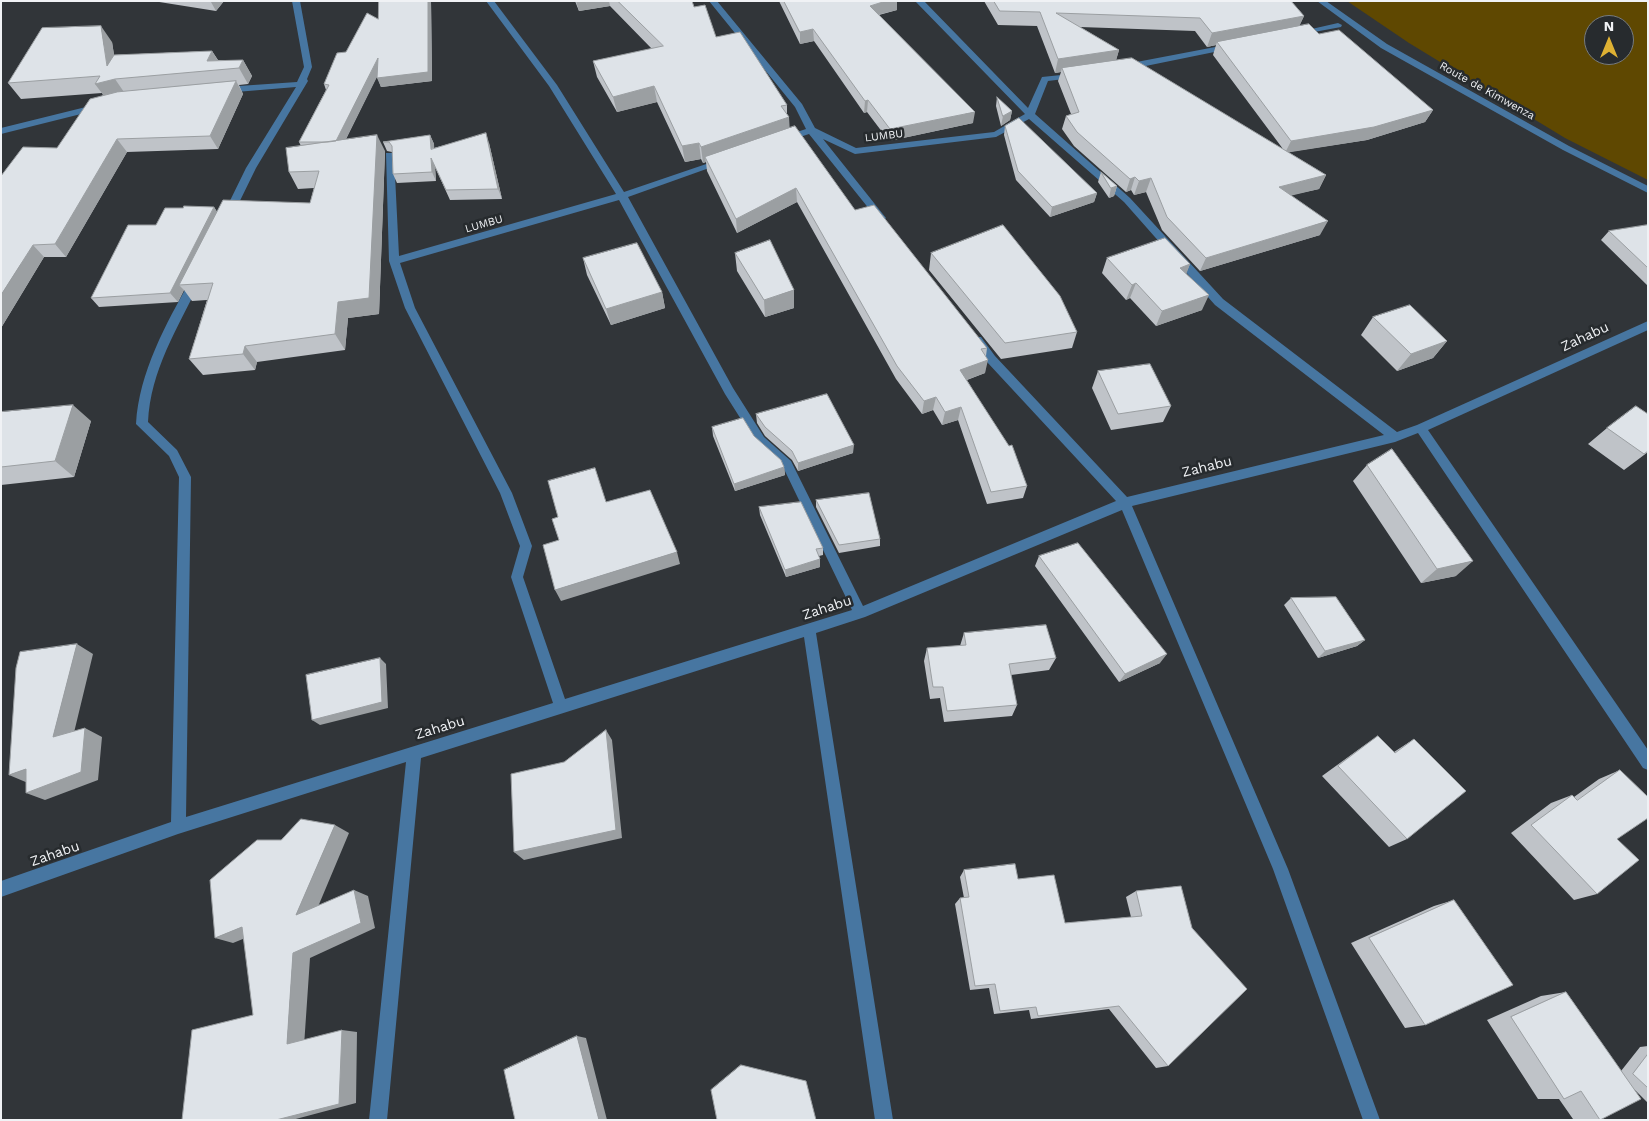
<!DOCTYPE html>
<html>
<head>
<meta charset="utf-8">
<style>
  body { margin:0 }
  #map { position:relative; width:1649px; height:1121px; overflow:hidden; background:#313539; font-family:"Work Sans",sans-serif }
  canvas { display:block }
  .frame { position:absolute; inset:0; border:2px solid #f0f2f5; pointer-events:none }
  .north { position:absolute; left:1584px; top:15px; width:50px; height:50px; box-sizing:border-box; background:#272b2e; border:1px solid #777b7e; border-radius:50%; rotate:0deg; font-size:14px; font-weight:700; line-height:20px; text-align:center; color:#f0f2f5 }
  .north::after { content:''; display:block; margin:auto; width:18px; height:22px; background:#deb133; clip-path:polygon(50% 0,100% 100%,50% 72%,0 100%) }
</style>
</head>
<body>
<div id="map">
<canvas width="1649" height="1121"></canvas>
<div class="frame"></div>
<div class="north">N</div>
</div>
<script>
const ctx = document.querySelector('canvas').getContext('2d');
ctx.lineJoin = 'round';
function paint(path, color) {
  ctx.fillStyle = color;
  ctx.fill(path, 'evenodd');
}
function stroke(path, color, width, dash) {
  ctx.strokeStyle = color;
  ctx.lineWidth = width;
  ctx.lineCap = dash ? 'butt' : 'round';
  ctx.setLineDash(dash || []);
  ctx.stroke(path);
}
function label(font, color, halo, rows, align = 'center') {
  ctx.font = font + ' "Work Sans",sans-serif';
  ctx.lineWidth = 5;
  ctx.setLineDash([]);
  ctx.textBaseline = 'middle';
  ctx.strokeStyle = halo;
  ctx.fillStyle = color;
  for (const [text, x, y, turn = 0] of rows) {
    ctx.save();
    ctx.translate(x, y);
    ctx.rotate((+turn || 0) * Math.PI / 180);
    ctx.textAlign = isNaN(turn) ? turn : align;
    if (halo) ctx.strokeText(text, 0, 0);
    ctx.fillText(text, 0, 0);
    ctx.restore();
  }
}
const green = new Path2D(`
  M 1347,1 L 1648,1 L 1648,180 L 1565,138 L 1409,43 ZM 1594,25 L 1624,25 L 1624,55 L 1594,55 Z`);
const minor = new Path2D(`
  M 292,1 L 300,1 L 312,67 L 307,79 L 308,81 L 256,168 L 233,215 L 228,218 L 225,217 L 223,215 L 246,168 L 296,87 L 224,93 L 220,90 L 224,87 L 297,82 L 304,67 Z
  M 486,1 L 494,1 L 557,85 L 624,192 L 718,160 L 721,159 L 726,162 L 628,197 L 733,388 L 764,437 L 791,461 L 863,606 L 1116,501 L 987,362 L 973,343 L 972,340 L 973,337 L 981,337 L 995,356 L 1127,497 L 1384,435 L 1215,305 L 1124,202 L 1029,119 L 996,137 L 855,154 L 823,139 L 886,218 L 884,220 L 878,220 L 809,134 L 788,141 L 782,141 L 782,137 L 806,129 L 795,107 L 709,1 L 717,1 L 802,104 L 815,128 L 856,148 L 994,132 L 1025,114 L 915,1 L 924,1 L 1028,108 L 1042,77 L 1080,73 L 1080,77 L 1048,81 L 1035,114 L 1130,198 L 1223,299 L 1397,432 L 1417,425 L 1648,321 L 1648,330 L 1428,430 L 1648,750 L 1648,770 L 1643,768 L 1418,433 L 1395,442 L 1132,506 L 1288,869 L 1380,1120 L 1363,1120 L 1273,869 L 1122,510 L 865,617 L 816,633 L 893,1120 L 875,1120 L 804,637 L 421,758 L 387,1120 L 369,1120 L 406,762 L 178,834 L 1,897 L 1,881 L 171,822 L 179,477 L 169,456 L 136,424 C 139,372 166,324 191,279 L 199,279 L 200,282 C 178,327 150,371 148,422 L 177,450 L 191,477 L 186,817 L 553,703 L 511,577 L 520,546 L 500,493 L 405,308 L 389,261 L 386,153 L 392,153 L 394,155 L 399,256 L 616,194 L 549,86 ZM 619,200 L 725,394 L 756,443 L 783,467 L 852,610 L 565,699 L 523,577 L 532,546 L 512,493 L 415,308 L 400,263 Z
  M 1317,1 L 1326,1 L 1387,44 L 1569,146 L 1648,186 L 1648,193 L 1563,150 L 1381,48 Z
  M 1338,23 L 1342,25 L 1341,27 L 1298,35 L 1294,33 Z
  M 1231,44 L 1234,44 L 1234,48 L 1126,70 L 1122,67 L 1126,64 Z
  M 98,104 L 101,105 L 101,109 L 1,134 L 1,128 Z`);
const wall = new Path2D(`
  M 153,1 L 224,1 L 216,11 Z
  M 379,1 L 431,1 L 432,81 L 381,87 L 377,76 L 346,139 L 385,151 L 379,314 L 348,318 L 345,350 L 257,362 L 255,370 L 203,375 L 189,359 L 207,300 L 192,301 L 184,290 L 178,302 L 99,307 L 91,298 L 156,225 L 214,207 L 217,212 L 310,203 L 314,188 L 298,189 L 289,172 L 301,146 L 299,142 L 326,90 L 324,84 L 346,52 L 378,19 Z
  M 575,1 L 692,1 L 694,7 L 716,37 L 787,105 L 787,114 L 789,117 L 789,128 L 855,210 L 987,348 L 986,356 L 985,373 L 967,380 L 1027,486 L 1023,498 L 987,504 L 958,420 L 942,425 L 933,410 L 922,414 L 896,379 L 797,202 L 737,233 L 707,171 L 706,162 L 703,163 L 701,159 L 685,162 L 657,102 L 617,112 L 597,77 L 593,61 L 652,49 L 610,6 L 579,11 Z
  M 779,1 L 897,1 L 897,10 L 879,15 L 973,123 L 889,141 L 867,112 L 864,113 L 814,41 L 800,44 Z
  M 984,1 L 1291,1 L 1304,16 L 1299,26 L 1319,34 L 1433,110 L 1425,122 L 1367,140 L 1288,152 L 1326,175 L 1319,189 L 1291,195 L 1320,235 L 1200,271 L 1162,230 L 1146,192 L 1134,195 L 1131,190 L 1126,192 L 1074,146 L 1062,129 L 1066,116 L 1071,114 L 1058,81 L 1061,72 L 1055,73 L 1037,26 L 998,25 ZM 1080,27 L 1195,31 L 1207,47 L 1216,45 L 1213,55 L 1283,149 L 1116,60 L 1119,50 Z
  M 112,42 L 114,55 L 212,51 L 218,60 L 243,60 L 252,76 L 248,84 L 239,85 L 243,94 L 218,149 L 127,152 L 66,257 L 44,257 L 1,328 L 57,148 L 103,95 L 102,93 L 21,99 L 8,83 Z
  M 997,97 L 1012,111 L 1010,120 L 1001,126 L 996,106 Z
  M 1005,126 L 1097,193 L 1094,202 L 1050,217 L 1016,180 L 1004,135 Z
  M 430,135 L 434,144 L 434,148 L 489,143 L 502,199 L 450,200 L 435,167 L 436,181 L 397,183 L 393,174 L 392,152 L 387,151 L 383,142 Z
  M 1101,172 L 1117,186 L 1114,196 L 1109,198 L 1098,182 Z
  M 1648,225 L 1648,286 L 1601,240 L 1609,231 Z
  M 735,253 L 794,308 L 765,317 L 737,271 Z
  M 931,253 L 1077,332 L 1072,348 L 1001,359 L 929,270 Z
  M 583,258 L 662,292 L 665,308 L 611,325 L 587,275 Z
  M 1107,258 L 1190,264 L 1186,273 L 1202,310 L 1156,326 L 1130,298 L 1126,300 L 1102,273 Z
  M 1373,317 L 1447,341 L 1433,358 L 1397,371 L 1361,335 Z
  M 1098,371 L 1171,406 L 1163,422 L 1111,430 L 1092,388 Z
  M 1,412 L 91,421 L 74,477 L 1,485 Z
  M 756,414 L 853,453 L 798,471 L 792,460 L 765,436 L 757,423 Z
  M 712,427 L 754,436 L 784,467 L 785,475 L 735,491 L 713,436 Z
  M 1607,428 L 1648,452 L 1624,470 L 1588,444 Z
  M 1367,465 L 1456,576 L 1421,583 L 1353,481 Z
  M 816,500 L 880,539 L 880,546 L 839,553 L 816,507 Z
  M 759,507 L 823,548 L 823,555 L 819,556 L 820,567 L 786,577 L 760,515 Z
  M 1039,556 L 1160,663 L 1119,682 L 1035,566 Z
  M 1291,598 L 1365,640 L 1357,646 L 1318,658 L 1284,605 Z
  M 964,633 L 1056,658 L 1049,670 L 1011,675 L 1017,705 L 1012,716 L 944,722 L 940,698 L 930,699 L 924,661 L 927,648 L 960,646 Z
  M 1378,736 L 1394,752 L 1414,739 L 1407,839 L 1389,847 L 1322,776 L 1362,747 Z
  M 1620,770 L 1617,839 L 1597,894 L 1574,900 L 1511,833 L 1551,803 L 1572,795 L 1574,797 L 1599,779 Z
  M 964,870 L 1018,879 L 1065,923 L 1131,917 L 1126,897 L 1136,891 L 1181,886 L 1168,1066 L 1156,1068 L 1109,1009 L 1031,1019 L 1029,1010 L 994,1014 L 989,988 L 970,990 L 955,904 L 960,898 L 964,898 L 960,877 Z
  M 1454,900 L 1425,1025 L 1405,1028 L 1351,943 L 1434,906 Z
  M 1566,992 L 1621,1071 L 1640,1047 L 1648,1046 L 1648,1103 L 1634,1089 L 1600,1120 L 1573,1119 L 1559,1099 L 1538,1099 L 1487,1020 L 1541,996 Z`);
const shadedWall = new Path2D(`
  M 212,1 L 224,1 L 216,11 L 211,2 Z
  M 428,1 L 431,1 L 432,81 L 381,87 L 377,78 Z
  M 576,1 L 609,1 L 610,6 L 579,11 Z
  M 886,1 L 897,1 L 897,10 L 869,17 L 870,6 Z
  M 1304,16 L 1298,29 L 1217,42 L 1216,45 L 1207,47 L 1212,33 Z
  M 101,26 L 112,42 L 118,79 L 107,66 Z
  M 813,29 L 814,41 L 800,44 L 800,32 Z
  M 1119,50 L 1115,64 L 1062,68 L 1061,72 L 1055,73 L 1058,59 Z
  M 212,51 L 222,67 L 207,61 Z
  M 378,58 L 382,67 L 340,151 L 335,142 Z
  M 243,60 L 252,76 L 248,84 L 239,68 Z
  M 115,79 L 126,95 L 107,100 L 95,84 Z
  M 236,81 L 243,94 L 218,149 L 210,136 Z
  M 654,86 L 657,102 L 617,112 L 613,97 Z
  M 868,100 L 867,112 L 864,113 L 865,101 Z
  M 1433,110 L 1425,122 L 1367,140 L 1285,153 L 1291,141 Z
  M 1012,111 L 1010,120 L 1001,126 L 1003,116 Z
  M 975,112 L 973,123 L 889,141 L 890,129 Z
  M 789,117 L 790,133 L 705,157 L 706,162 L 703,163 L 701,147 Z
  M 486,133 L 489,143 L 502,199 L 498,189 Z
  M 377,135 L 385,151 L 379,314 L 348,318 L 345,350 L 335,334 L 338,302 Z
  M 430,135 L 434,144 L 435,159 L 431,149 Z
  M 117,139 L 127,152 L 66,257 L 55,244 Z
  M 699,143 L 701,159 L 685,162 L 682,146 Z
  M 431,158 L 435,167 L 436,181 L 432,172 Z
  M 1326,175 L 1319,189 L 1273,200 L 1279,187 Z
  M 1135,177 L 1131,190 L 1126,192 L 1130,179 Z
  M 1151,178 L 1146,192 L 1134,195 L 1139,181 Z
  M 1117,186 L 1114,196 L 1109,198 L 1111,188 Z
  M 796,188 L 797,202 L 737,233 L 736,219 Z
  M 1097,193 L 1094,202 L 1050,217 L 1052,207 Z
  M 214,207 L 220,216 L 179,285 L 184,290 L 178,302 L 170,293 Z
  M 1328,221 L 1320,235 L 1200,271 L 1206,258 Z
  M 33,245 L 44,257 L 1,328 L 1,295 Z
  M 1190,264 L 1184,280 L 1180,268 Z
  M 1136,283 L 1130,298 L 1126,300 L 1132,285 Z
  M 794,290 L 794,308 L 765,317 L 764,300 Z
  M 662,292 L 665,308 L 611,325 L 606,309 Z
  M 1209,295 L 1202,310 L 1156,326 L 1162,311 Z
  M 1447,341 L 1433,358 L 1397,371 L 1411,354 Z
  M 245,346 L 257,362 L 255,370 L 243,354 Z
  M 988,360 L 985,373 L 958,383 L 960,370 Z
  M 936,397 L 933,410 L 922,414 L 924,401 Z
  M 73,405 L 91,421 L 74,477 L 55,461 Z
  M 961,407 L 958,420 L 942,425 L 945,412 Z
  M 854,445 L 853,453 L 798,471 L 798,463 Z
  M 784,467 L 785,475 L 735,491 L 734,484 Z
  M 677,552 L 680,564 L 561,601 L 555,590 Z
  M 820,559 L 820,567 L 786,577 L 785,570 Z
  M 1473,561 L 1456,576 L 1421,583 L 1437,569 Z
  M 1365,640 L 1357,646 L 1318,658 L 1325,651 Z
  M 77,644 L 93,654 L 71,745 L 53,737 Z
  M 1167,654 L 1160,663 L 1119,682 L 1125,674 Z
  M 380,658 L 386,664 L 388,708 L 320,725 L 312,720 Z
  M 85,728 L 102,737 L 98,780 L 45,800 L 26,793 Z
  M 606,730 L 612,740 L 622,838 L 524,860 L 514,852 Z
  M 26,769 L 28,783 L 9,775 Z
  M 335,825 L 349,833 L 312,921 L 296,915 Z
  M 354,890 L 368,896 L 375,928 L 310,958 L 304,1046 L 287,1044 L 293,953 Z
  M 242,927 L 260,932 L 233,943 L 215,938 Z
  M 342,1030 L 357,1032 L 356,1103 L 292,1120 L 276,1120 Z
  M 577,1036 L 586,1038 L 607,1120 L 599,1120 Z`);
const building = new Path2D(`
  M 379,1 L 428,1 L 428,72 L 377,78 L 378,58 L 336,141 L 328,142 L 299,142 L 329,85 L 324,84 L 337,53 L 346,52 L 367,13 L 378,19 Z
  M 618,1 L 692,1 L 694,7 L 705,5 L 716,37 L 740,32 L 787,105 L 781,106 L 789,117 L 701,147 L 699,143 L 682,146 L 654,86 L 613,97 L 593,61 L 663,46 Z
  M 784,1 L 886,1 L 870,6 L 975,112 L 890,129 L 868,100 L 865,101 L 813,29 L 800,32 Z
  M 994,1 L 1291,1 L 1304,16 L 1212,33 L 1200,18 L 1056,13 L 1119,50 L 1058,59 L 1040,12 L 1000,11 Z
  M 1309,24 L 1319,34 L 1339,30 L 1433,110 L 1374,127 L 1291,141 L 1217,42 Z
  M 101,26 L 107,66 L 114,55 L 212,51 L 207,61 L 243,60 L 239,68 L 115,79 L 95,84 L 100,76 L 8,83 L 42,28 Z
  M 1132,58 L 1326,175 L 1279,187 L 1328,221 L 1206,258 L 1167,217 L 1151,178 L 1139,181 L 1135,177 L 1130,179 L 1077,132 L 1066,116 L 1079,112 L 1062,68 Z
  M 236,81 L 210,136 L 117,139 L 55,244 L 33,245 L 1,295 L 1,176 L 23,147 L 57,148 L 90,99 L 117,92 Z
  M 997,97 L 1012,111 L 1003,116 Z
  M 1019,118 L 1097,193 L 1052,207 L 1018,171 L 1005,126 Z
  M 795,126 L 855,210 L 874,205 L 987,348 L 981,349 L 988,360 L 960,370 L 1009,446 L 1012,445 L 1027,486 L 991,492 L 961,407 L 945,412 L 936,397 L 924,401 L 897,366 L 796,188 L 736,219 L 705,157 Z
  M 486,133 L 498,189 L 446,190 L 431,158 L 432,172 L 393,174 L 392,146 L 389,142 L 383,142 L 430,135 L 431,149 Z
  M 377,135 L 369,298 L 338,302 L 335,334 L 245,346 L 243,354 L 189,359 L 213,283 L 179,285 L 223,200 L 310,203 L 319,171 L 289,172 L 286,148 Z
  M 1101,172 L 1117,186 L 1111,188 Z
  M 184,206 L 214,207 L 170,293 L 91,298 L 128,225 L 156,225 L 165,208 L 183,208 Z
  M 1003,225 L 1060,296 L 1077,332 L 1005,343 L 931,253 Z
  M 1648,225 L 1648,268 L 1609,231 Z
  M 1165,238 L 1190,264 L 1180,268 L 1209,295 L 1162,311 L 1136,283 L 1132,285 L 1107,258 Z
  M 770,240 L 794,290 L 764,300 L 735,253 Z
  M 637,243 L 662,292 L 606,309 L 583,258 Z
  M 1410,305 L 1447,341 L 1411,354 L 1373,317 Z
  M 1150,364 L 1171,406 L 1118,414 L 1098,371 Z
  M 827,394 L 854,445 L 798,463 L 792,451 L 765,427 L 756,414 Z
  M 73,405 L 55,461 L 1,467 L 1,412 Z
  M 1636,406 L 1648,414 L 1648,451 L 1644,454 L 1607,428 Z
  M 743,418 L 754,436 L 781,460 L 784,467 L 734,484 L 712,427 Z
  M 1392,449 L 1473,561 L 1437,569 L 1367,465 Z
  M 595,468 L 606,502 L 650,490 L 677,552 L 555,590 L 543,545 L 559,540 L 552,519 L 558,517 L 548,481 Z
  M 869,493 L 880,539 L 839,545 L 816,500 Z
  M 801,502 L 823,548 L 816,549 L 820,559 L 785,570 L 759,507 Z
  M 1078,543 L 1167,654 L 1125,674 L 1039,556 Z
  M 1336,597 L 1365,640 L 1325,651 L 1291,598 Z
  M 1046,625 L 1056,658 L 1009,664 L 1017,705 L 947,711 L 943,687 L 933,687 L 927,648 L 966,645 L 964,633 Z
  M 77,644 L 53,737 L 85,728 L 81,772 L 26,793 L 26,769 L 9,775 L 16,668 L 20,652 Z
  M 380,658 L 382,702 L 312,720 L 306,675 Z
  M 606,730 L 616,830 L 514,852 L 511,774 L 564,762 Z
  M 1378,736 L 1395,753 L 1414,739 L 1466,791 L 1407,839 L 1338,766 Z
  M 1620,770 L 1648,797 L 1648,818 L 1617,839 L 1639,860 L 1597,894 L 1531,825 L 1572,795 L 1577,800 Z
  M 301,819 L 335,825 L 296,915 L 354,890 L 361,923 L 293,953 L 287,1044 L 342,1030 L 339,1104 L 276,1120 L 182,1120 L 192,1030 L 253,1015 L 242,927 L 215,938 L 210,880 L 257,840 L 281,840 Z
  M 1015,864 L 1018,879 L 1054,875 L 1065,923 L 1142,916 L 1136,891 L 1181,886 L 1192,928 L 1247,989 L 1168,1066 L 1119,1006 L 1038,1016 L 1036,1007 L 1000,1011 L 995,984 L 975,986 L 960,898 L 969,897 L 964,870 Z
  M 1454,900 L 1513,985 L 1425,1025 L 1369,938 Z
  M 1566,992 L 1641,1099 L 1600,1120 L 1581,1091 L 1564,1099 L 1511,1017 Z
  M 577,1036 L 599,1120 L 515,1120 L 504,1070 Z
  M 1648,1054 L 1648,1088 L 1633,1074 Z
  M 741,1065 L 806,1081 L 816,1120 L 717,1120 L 711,1090 Z`);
const farStreetnames = [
  ["Route de Kimwenza",1487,91,29],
  ["LUMBU",884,136,-7],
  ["LUMBU",484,224,-16]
];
const streetNames = [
  ["Zahabu",1585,337,-25],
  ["Zahabu",1207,467,-14],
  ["Zahabu",827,608,-18],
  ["Zahabu",440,728,-17],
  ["Zahabu",55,854,-19]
];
paint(green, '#5f4801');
paint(minor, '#4776a1');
paint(wall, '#bfc3c8');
paint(shadedWall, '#9b9fa2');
paint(building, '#dee3e8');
stroke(building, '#9b9fa2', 1);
label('11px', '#f0f2f5', '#272b2e', farStreetnames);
label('14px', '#f0f2f5', '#272b2e', streetNames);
</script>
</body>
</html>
